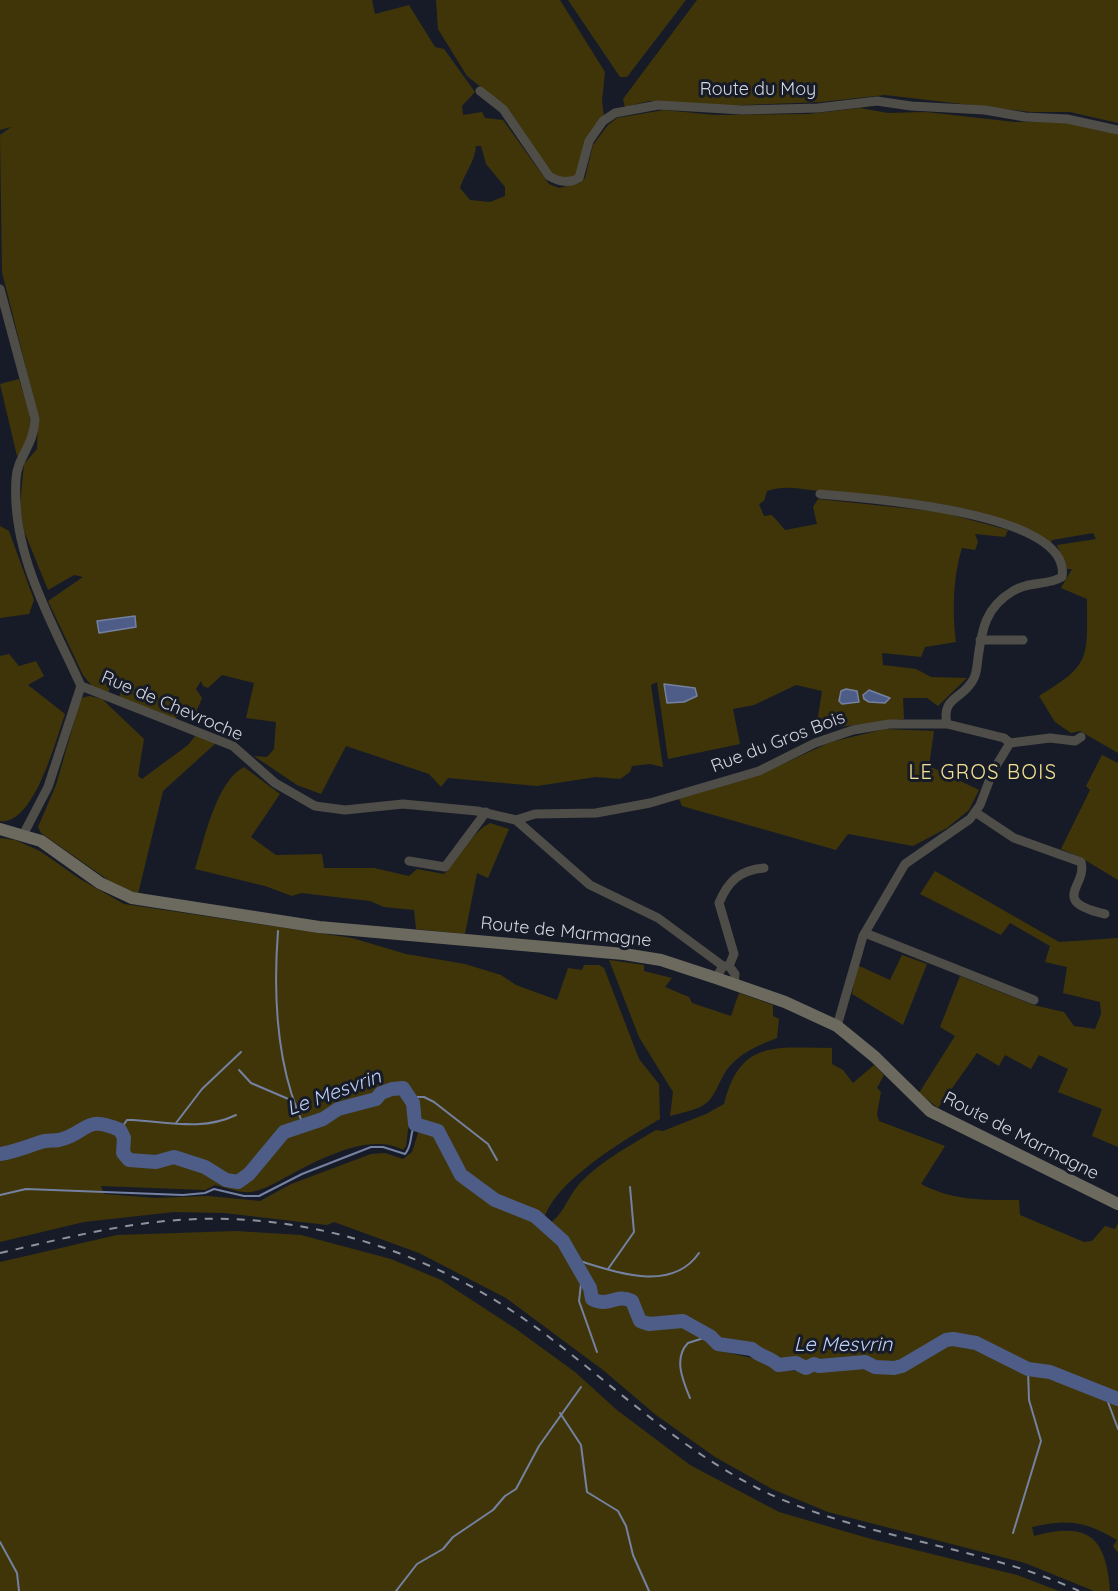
<!DOCTYPE html>
<html>
<head>
<meta charset="utf-8">
<style>
  body { margin:0 }
  canvas { display:block; background:#161b27 }
</style>
</head>
<body>
<canvas width="1118" height="1591"></canvas>
<script>
const ctx = document.querySelector('canvas').getContext('2d');
ctx.lineJoin = 'round';
function paint(path, color) {
  ctx.fillStyle = color;
  ctx.fill(path, 'evenodd');
}
function stroke(path, color, width, dash) {
  ctx.strokeStyle = color;
  ctx.lineWidth = width;
  ctx.lineCap = dash ? 'butt' : 'round';
  ctx.setLineDash(dash || []);
  ctx.stroke(path);
}
function label(font, color, halo, rows, align = 'center') {
  ctx.font = font + ' Quicksand,sans-serif';
  ctx.lineWidth = 6;
  ctx.setLineDash([]);
  ctx.textBaseline = 'middle';
  ctx.strokeStyle = halo;
  ctx.fillStyle = color;
  for (const [text, x, y, turn = 0] of rows) {
    ctx.save();
    ctx.translate(x, y);
    ctx.rotate((+turn || 0) * Math.PI / 180);
    ctx.textAlign = isNaN(turn) ? turn : align;
    if (halo) ctx.strokeText(text, 0, 0);
    ctx.fillText(text, 0, 0);
    ctx.restore();
  }
}
const green = new Path2D(`
  M 0,0 L 372,0 L 375,14 L 409,5 L 435,47 L 444,49 L 475,92 L 462,106 L 463,115 L 482,112 L 485,118 L 503,120 L 549,184 L 559,188 L 580,183 L 585,178 L 593,145 L 608,125 L 617,118 L 664,110 L 715,115 L 808,114 L 860,108 L 888,113 L 926,112 L 1015,122 L 1060,122 L 1118,134 L 1118,753 L 1080,731 L 1071,733 L 1055,722 L 1039,696 C 1092,664 1087,658 1087,599 L 1061,588 L 1072,569 L 1067,569 L 1057,545 L 1096,539 L 1093,533 L 1052,540 L 1051,543 C 999,504 890,496 826,492 C 806,490 786,484 767,491 L 764,501 L 759,504 L 764,516 L 772,515 L 785,530 L 817,524 L 813,507 L 818,499 L 941,512 L 1008,530 L 1005,537 L 975,534 L 978,542 L 975,550 L 962,548 C 953,576 952,612 956,642 L 925,647 L 921,657 L 882,653 L 883,665 L 916,669 L 931,677 L 967,678 L 938,706 L 927,698 L 903,698 L 904,719 L 831,728 L 830,724 L 817,723 L 822,691 L 796,685 L 754,705 L 733,709 L 740,744 L 668,759 L 657,682 L 651,685 L 663,767 L 650,764 L 632,766 L 630,772 L 620,779 L 596,777 L 537,786 L 448,778 L 441,787 L 429,774 L 346,746 L 321,794 L 297,785 L 254,756 L 267,757 L 274,749 L 276,722 L 246,718 L 254,683 L 222,675 L 208,688 L 203,686 L 201,681 L 196,689 L 202,698 L 194,717 L 181,713 L 175,719 L 119,697 L 123,685 L 112,682 L 108,693 L 92,686 L 83,675 L 48,601 L 83,577 L 74,575 L 48,590 L 24,531 L 20,505 L 24,464 L 37,449 L 38,416 L 2,272 L 0,135 L 11,127 L 0,130 ZM 476,146 L 481,146 L 486,164 L 505,187 L 505,196 L 490,202 L 470,200 L 460,188 C 465,172 475,162 476,146 Z
  M 436,0 L 560,0 L 605,72 L 602,101 L 604,116 L 577,177 L 570,180 L 550,174 L 506,107 L 467,76 L 438,29 Z
  M 568,0 L 686,0 L 627,77 L 620,77 Z
  M 697,0 L 1118,0 L 1118,123 L 1070,112 L 1031,112 L 885,95 L 822,102 L 716,106 L 649,101 L 625,107 L 623,99 Z
  M 19,379 C 26,404 42,437 17,456 L 0,384 Z
  M 0,526 L 9,531 L 34,600 L 29,614 L 0,618 Z
  M 9,654 L 19,666 L 36,661 L 44,676 L 28,685 L 65,714 C 56,739 34,826 0,821 L 0,656 Z
  M 89,696 L 102,699 L 144,739 L 138,776 L 142,779 L 188,745 L 196,735 L 216,743 L 163,791 L 138,894 L 111,882 L 41,833 L 38,827 L 56,785 L 81,698 Z
  M 885,729 L 934,731 L 929,766 L 979,790 L 969,810 L 947,828 L 913,846 L 848,834 L 836,850 L 682,806 L 679,799 L 761,774 L 831,742 Z
  M 1102,755 L 1118,763 L 1118,880 L 1080,857 L 1061,849 L 1090,790 L 1086,786 Z
  M 244,767 L 280,794 L 251,837 L 276,855 L 322,854 L 324,868 L 374,868 L 409,876 L 417,869 L 444,874 C 460,858 472,832 490,823 L 509,829 L 488,878 L 477,873 L 465,934 L 416,929 L 414,910 L 384,907 L 370,901 L 301,893 L 292,896 L 265,886 L 195,869 C 204,841 216,781 244,767 Z
  M 0,838 L 15,840 L 40,851 L 80,879 L 124,904 L 352,938 L 406,954 L 465,964 L 501,975 L 516,985 L 557,1000 L 568,968 L 582,970 L 584,965 L 599,965 L 604,968 L 639,1059 L 659,1084 L 660,1119 C 627,1138 542,1188 543,1228 C 566,1215 565,1198 583,1180 C 604,1159 631,1145 656,1130 L 663,1131 L 706,1114 L 724,1104 C 740,1039 776,1048 832,1048 L 832,1064 L 843,1070 L 853,1083 L 874,1065 L 884,1075 L 877,1088 L 881,1092 L 877,1114 L 879,1121 L 945,1146 L 921,1184 C 953,1201 983,1200 1019,1200 L 1020,1215 L 1084,1242 L 1092,1241 L 1105,1226 L 1115,1229 L 1118,1223 L 1118,1396 L 1063,1371 L 1028,1365 L 968,1336 L 963,1348 L 981,1350 L 1011,1367 L 1053,1376 L 1118,1404 L 1118,1553 L 1113,1546 L 1117,1540 C 1084,1521 1069,1519 1032,1527 L 1034,1536 C 1087,1522 1106,1535 1110,1591 L 1094,1591 L 1025,1563 L 828,1512 L 772,1489 L 715,1457 L 656,1415 L 603,1370 L 506,1298 L 419,1253 L 334,1222 L 327,1225 L 224,1213 L 174,1212 L 84,1222 L 0,1242 ZM 409,1123 L 418,1133 L 412,1152 L 403,1159 L 385,1153 L 371,1154 L 291,1184 L 260,1201 L 208,1196 L 156,1198 L 104,1194 L 101,1186 L 205,1190 L 215,1185 C 227,1188 239,1193 251,1192 C 265,1190 278,1181 290,1175 C 320,1159 370,1132 403,1150 L 406,1146 ZM 673,1315 L 733,1344 L 749,1344 L 777,1356 L 783,1363 L 797,1359 L 804,1363 L 805,1371 L 780,1371 L 765,1361 L 725,1352 L 712,1346 L 696,1331 L 671,1325 Z
  M 935,871 L 1059,942 L 1118,938 L 1118,1147 L 1092,1136 L 1102,1109 L 1058,1092 L 1068,1069 L 1039,1055 L 1031,1069 L 1005,1055 L 999,1066 L 977,1053 L 938,1108 L 919,1093 L 955,1036 L 940,1027 L 960,976 L 1033,1005 L 1064,1012 L 1074,1026 L 1095,1029 L 1101,1014 L 1100,1002 L 1063,993 L 1067,967 L 1045,962 L 1050,946 L 1010,923 L 1001,935 L 920,894 Z
  M 902,955 L 927,964 L 903,1025 L 852,994 L 857,965 L 890,980 Z
  M 609,960 L 644,965 L 644,971 L 672,978 L 665,987 L 689,997 L 692,1003 L 731,1016 L 739,993 L 773,1005 L 773,1016 L 779,1019 L 777,1038 C 757,1046 739,1053 726,1071 C 718,1083 715,1099 702,1106 C 693,1111 680,1113 670,1116 L 673,1092 L 639,1037 Z
  M 236,1231 L 301,1235 L 391,1259 L 441,1280 L 516,1329 L 575,1372 L 617,1410 L 690,1465 L 779,1512 L 871,1539 L 1017,1575 L 1059,1591 L 0,1591 L 0,1262 L 117,1235 Z`);
const water = new Path2D(`
  M 135,616 L 136,627 L 99,633 L 97,621 Z
  M 664,684 L 695,688 L 697,696 L 684,702 L 667,703 Z
  M 846,689 L 857,691 L 859,702 L 842,704 L 839,701 L 841,691 Z
  M 869,690 L 890,698 L 885,703 L 869,702 L 864,699 L 863,695 Z`);
const stream = new Path2D(`
  M 278,931 C 273,996 276,1065 303,1124
  M 239,1070 L 251,1083 L 293,1101
  M 411,1097 L 424,1097 L 434,1102 L 488,1144 L 497,1160
  M 176,1123 L 202,1089 L 241,1052
  M 120,1130 L 127,1120 L 132,1120 C 168,1122 203,1131 236,1115
  M 0,1195 L 26,1189 L 183,1195 L 205,1193 L 214,1189 L 244,1196 L 259,1196 L 302,1174 L 371,1147 L 383,1147 L 405,1154 C 413,1145 409,1135 415,1124
  M 573,1259 C 611,1270 670,1295 699,1253
  M 608,1269 L 634,1232 L 630,1187
  M 582,1275 L 579,1301 L 597,1352
  M 1105,1394 L 1118,1429
  M 690,1398 C 683,1381 673,1358 688,1343 L 710,1336
  M 560,1413 L 581,1445 L 587,1492 L 618,1511 L 626,1526 L 633,1555 L 649,1591
  M 1013,1533 L 1041,1441 L 1029,1400 L 1028,1369
  M 0,1542 L 17,1573 L 19,1591
  M 396,1591 L 417,1564 L 443,1549 L 453,1537 L 493,1510 L 505,1496 L 516,1489 L 539,1446 L 581,1387`);
const river = new Path2D(`
  M 0,1154 C 18,1151 25,1147 41,1142 C 47,1140 53,1141 59,1140 C 89,1133 83,1114 120,1130 L 124,1138 L 123,1153 L 129,1160 L 156,1162 L 174,1157 L 205,1167 L 226,1180 L 238,1182 L 249,1174 L 284,1132 L 323,1119 L 338,1109 L 376,1099 L 381,1093 L 392,1089 L 403,1088 L 413,1103 L 415,1124 L 438,1131 L 461,1175 L 495,1200 L 535,1216 L 563,1241 L 590,1288 L 592,1299 C 610,1308 615,1293 632,1301 L 640,1321 L 649,1324 L 683,1321 L 710,1336 L 718,1344 L 752,1349 C 760,1357 771,1357 778,1365 L 796,1363 L 806,1368 L 814,1364 L 819,1366 L 865,1362 L 875,1367 L 894,1368 L 902,1366 L 946,1340 L 953,1339 L 976,1343 L 1028,1369 L 1050,1372 L 1118,1399`);
const street = new Path2D(`
  M 480,91 L 503,109 L 549,176 C 559,182 569,184 579,178 L 589,141 L 603,121 L 615,113 L 658,105 L 742,110 L 818,108 L 877,101 L 911,106 L 985,110 L 1025,117 L 1067,119 L 1118,130
  M 0,289 L 35,419 C 34,446 17,457 16,479 C 11,553 51,620 81,686 L 48,787 L 23,835
  M 820,494 C 863,498 1073,511 1062,577 C 1047,586 1028,581 1013,591 C 986,607 982,628 978,658 C 977,665 977,674 973,680 C 962,700 941,697 947,724
  M 980,640 L 1023,640
  M 81,686 L 233,746 L 275,783 L 315,806 L 345,810 L 403,804 L 477,811 L 516,820 L 590,885 L 658,918 L 723,966
  M 1010,743 L 1050,738 L 1075,741 L 1081,737
  M 975,812 L 1014,838 L 1081,862 C 1088,886 1048,901 1105,914
  M 516,820 L 535,814 L 596,813 L 650,803 L 759,771 L 815,743 L 853,730 L 889,724 L 947,724 L 1004,738 L 1010,743 L 993,771 L 980,805 L 970,819 L 905,864 L 863,936 L 837,1026
  M 409,861 L 445,867 L 486,812
  M 865,933 L 1034,1000
  M 729,966 L 734,954 L 719,903 C 728,881 740,870 764,868
  M 716,978 L 723,966 L 729,966 L 735,974 L 734,984`);
const secondary = new Path2D(`
  M 0,829 L 41,841 L 100,883 L 132,898 L 319,927 L 624,954 L 661,960 L 716,978 L 785,1002 L 837,1026 L 875,1057 L 930,1111 L 1118,1204`);
const rail = new Path2D(`
  M 0,1253 C 52,1241 104,1228 156,1222 C 299,1206 436,1251 549,1337 C 618,1390 681,1449 759,1489 C 860,1539 977,1544 1079,1591`);
const streetNames = [
  ["Route du Moy",758,90],
  ["Rue de Chevroche",172,706,23],
  ["Rue du Gros Bois",778,742,-21],
  ["Route de Marmagne",566,932,6],
  ["Route de Marmagne",1021,1136,27]
];
const neighbourhoodNames = [
  ["LE GROS BOIS",983,773]
];
const waterNames = [
  ["Le Mesvrin",334,1093,-20],
  ["Le Mesvrin",843,1345]
];
paint(green, '#3f3509');
paint(water, '#4d5d87');
stroke(water, '#7581a1', 1.5);
stroke(stream, '#7581a1', 2);
stroke(river, '#4d5d87', 14);
stroke(street, '#4f4d47', 9);
stroke(secondary, '#6c6a5f', 12);
stroke(rail, '#8e929c', 2, [8, 8]);
label('18px', '#d2d6de', '#161b27', streetNames);
ctx.letterSpacing = '1.5px';
label('20px', '#f4e092', '#161b27', neighbourhoodNames);
ctx.letterSpacing = '0px';
label('italic 20px', '#becff8', '#161b27', waterNames);
</script>
</body>
</html>
